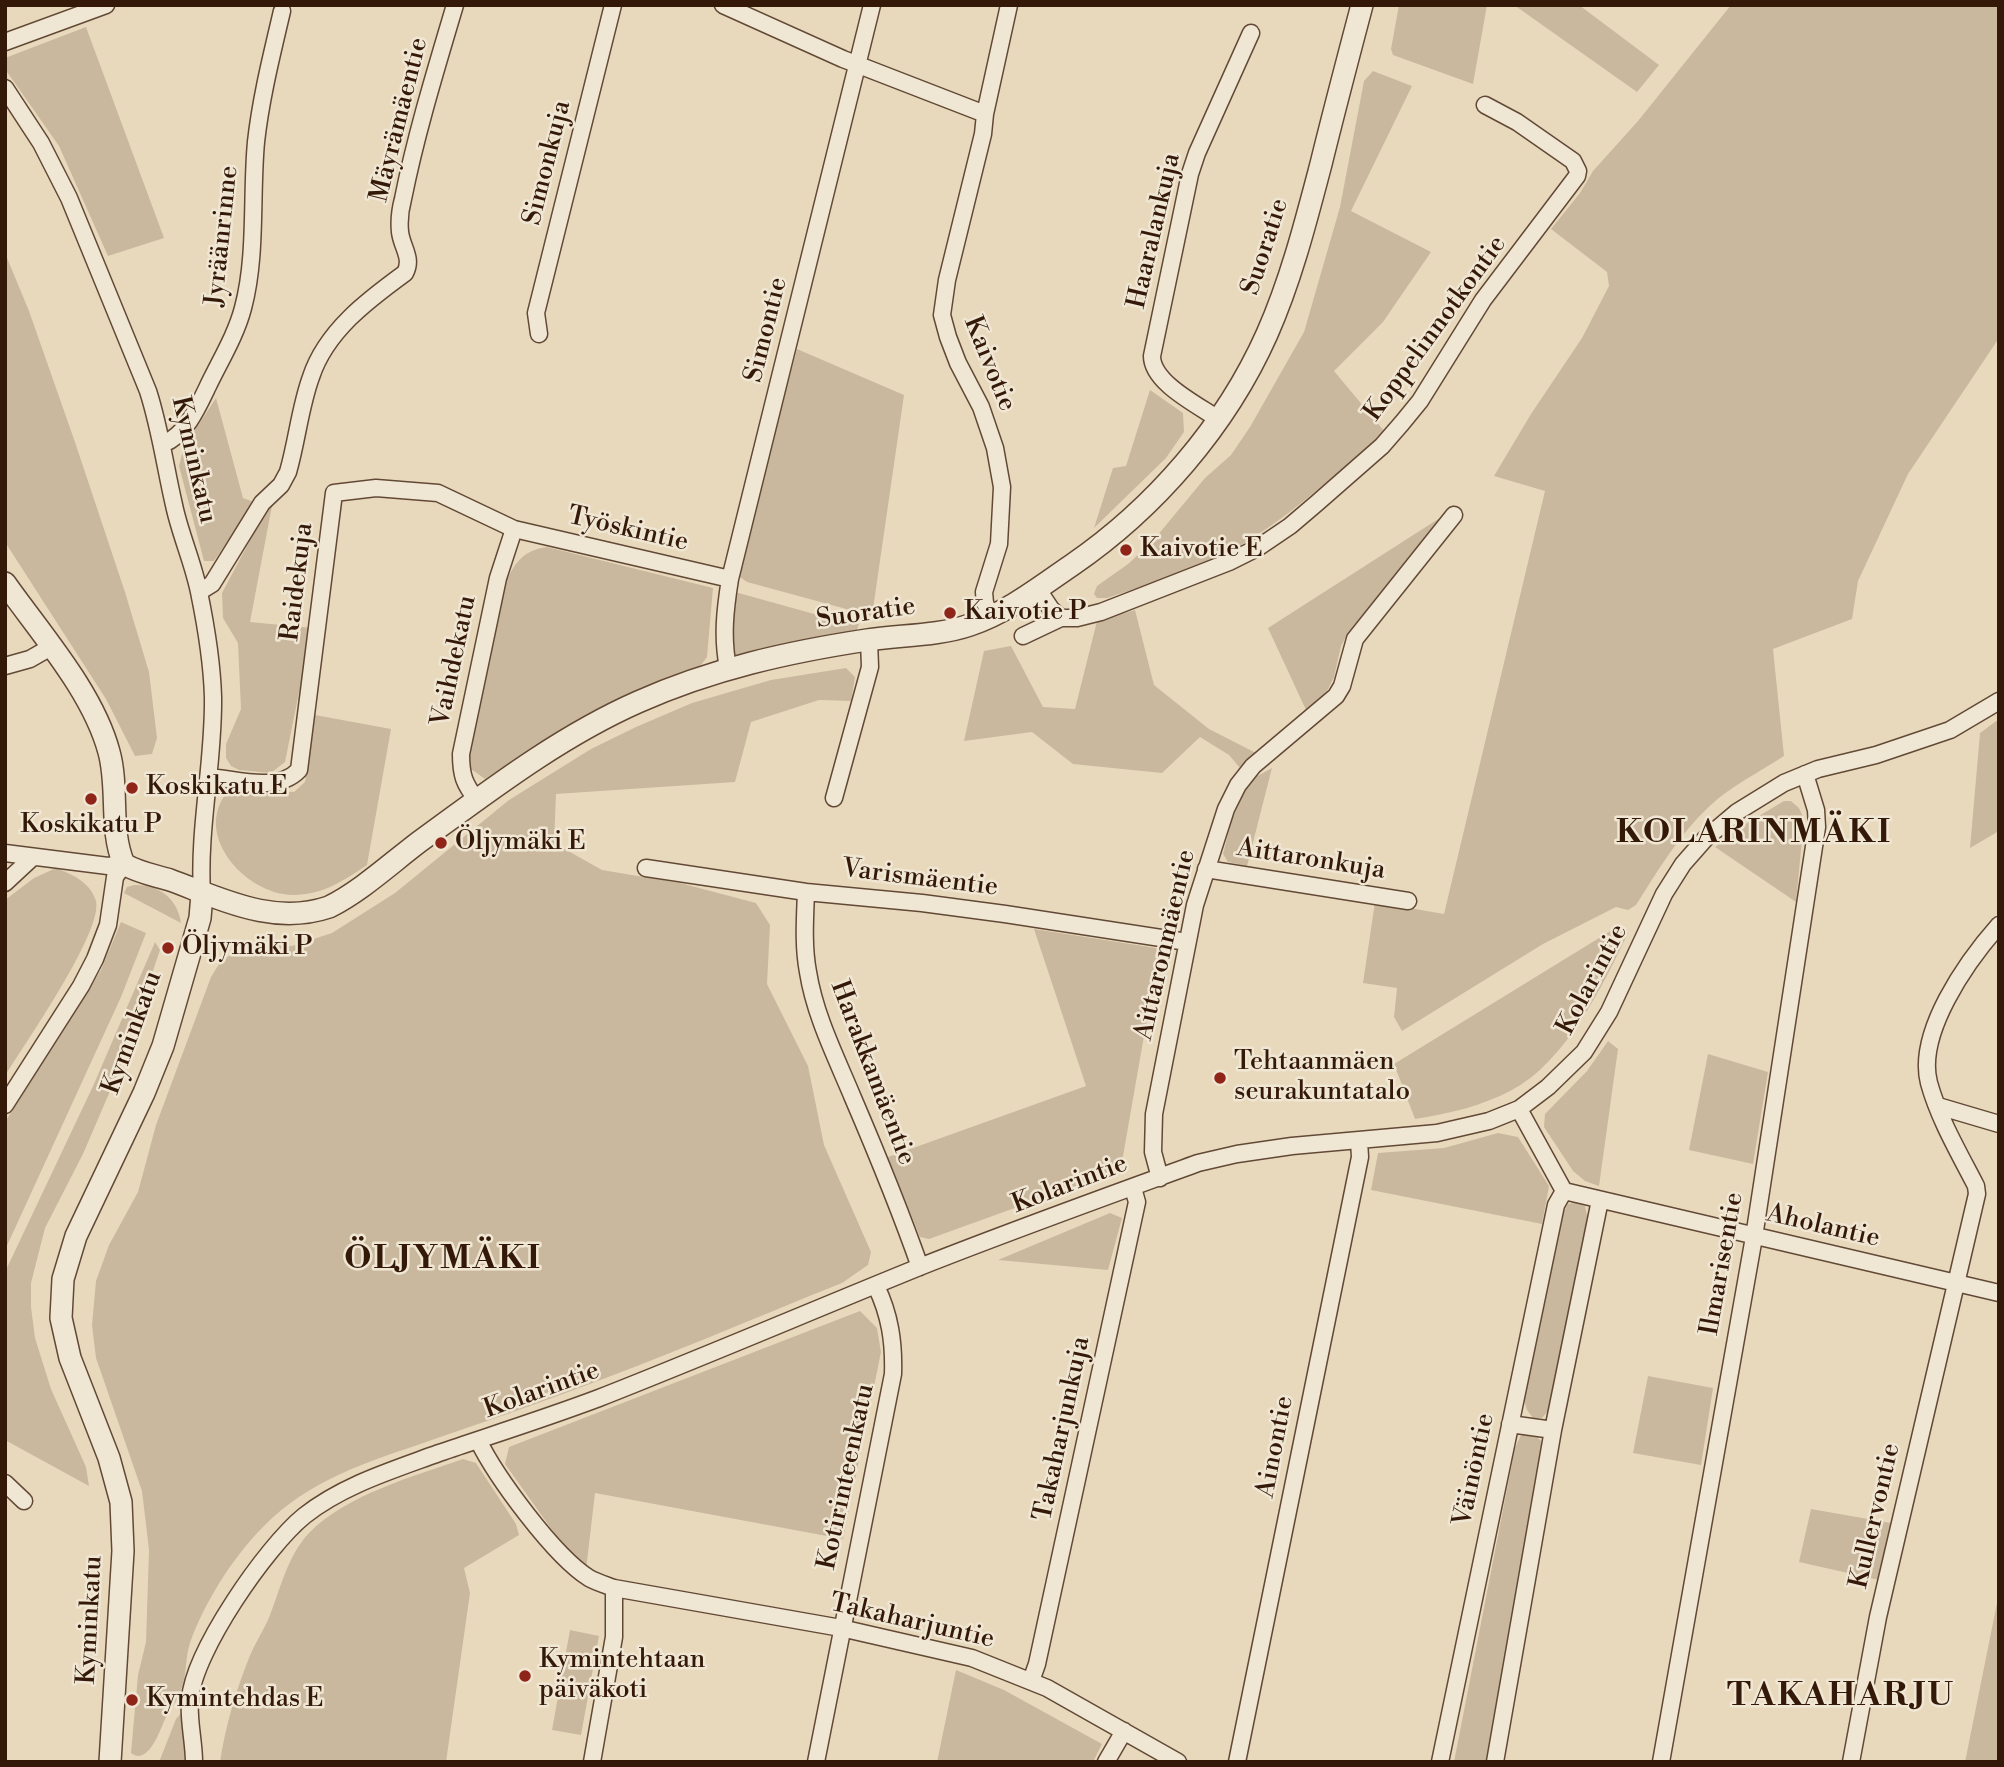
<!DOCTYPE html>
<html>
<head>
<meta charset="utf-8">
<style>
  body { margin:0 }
  #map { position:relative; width:2004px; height:1767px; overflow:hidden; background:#e8d9bd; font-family:"Libre Bodoni",serif }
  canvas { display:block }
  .frame { position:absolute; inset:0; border:7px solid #351908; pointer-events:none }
</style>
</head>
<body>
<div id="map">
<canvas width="2004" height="1767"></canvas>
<div class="frame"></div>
</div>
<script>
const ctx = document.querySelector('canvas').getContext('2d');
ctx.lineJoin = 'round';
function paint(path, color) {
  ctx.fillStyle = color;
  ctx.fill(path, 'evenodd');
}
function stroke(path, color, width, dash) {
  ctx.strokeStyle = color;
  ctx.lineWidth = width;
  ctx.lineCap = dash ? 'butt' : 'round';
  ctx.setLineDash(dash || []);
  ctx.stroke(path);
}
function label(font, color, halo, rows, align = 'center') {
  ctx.font = font + ' "Libre Bodoni",serif';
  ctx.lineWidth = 5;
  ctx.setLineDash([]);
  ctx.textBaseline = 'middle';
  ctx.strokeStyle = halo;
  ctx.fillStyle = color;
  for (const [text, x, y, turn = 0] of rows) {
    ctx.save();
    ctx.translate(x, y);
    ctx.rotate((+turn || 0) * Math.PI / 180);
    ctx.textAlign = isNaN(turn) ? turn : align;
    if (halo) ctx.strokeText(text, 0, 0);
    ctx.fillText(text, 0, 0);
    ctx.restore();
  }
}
const green = new Path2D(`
  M 1399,5 L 1487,5 L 1473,84 L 1393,55 L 1391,49 Z
  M 1514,5 L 1579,5 L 1659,65 L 1637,92 Z
  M 1731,5 L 1999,5 L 1999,338 L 1908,474 L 1858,581 L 1852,619 L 1773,649 L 1784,756 C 1764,769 1743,780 1724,794 C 1686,823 1661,866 1636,905 L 1628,910 L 1616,907 L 1543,944 L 1402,1031 L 1394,1017 L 1397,988 L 1363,983 L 1375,902 L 1444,914 L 1545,491 L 1494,476 L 1531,414 L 1582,338 L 1609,286 L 1607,272 L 1551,229 L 1580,193 L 1593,171 L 1638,121 Z
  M 86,27 L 164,238 L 108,256 L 59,146 L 5,69 L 5,58 Z
  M 1373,71 L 1412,86 L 1351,211 L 1431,252 L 1383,322 L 1334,371 L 1385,432 C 1342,468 1299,509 1251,539 C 1207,566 1155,582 1107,598 L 1097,598 L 1094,594 L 1097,586 L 1128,564 L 1152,542 L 1205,478 L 1231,455 L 1250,427 L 1304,332 L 1340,207 L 1364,81 Z
  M 5,253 L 29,311 L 76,445 L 125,592 L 149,672 L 157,738 L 152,754 L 135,756 L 106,699 L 5,542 Z
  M 797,349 L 904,395 L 872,616 L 747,582 L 737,575 Z
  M 1150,390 L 1183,413 L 1184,432 L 1166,458 L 1094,528 L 1113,468 L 1126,466 Z
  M 216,398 L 243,498 L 254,502 L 214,561 L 204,561 L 179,466 L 184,447 Z
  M 274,495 L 250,622 L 312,628 L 285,762 L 271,773 L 239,770 L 231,766 L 226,758 L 226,744 L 241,709 L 238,643 L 223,618 L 222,593 Z
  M 1446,514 L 1349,631 L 1341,646 L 1334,677 L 1327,691 L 1306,710 L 1268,628 Z
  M 547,547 L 713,588 L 707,657 L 701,665 L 542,743 L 485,779 L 471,769 L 469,747 L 506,582 C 515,562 524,550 547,547 Z
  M 735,592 L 843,622 L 859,624 L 856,632 L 739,658 L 733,655 L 728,630 Z
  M 1135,610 L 1154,685 L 1209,729 L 1256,753 L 1240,768 L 1229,755 L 1200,737 L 1162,773 L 1073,764 L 1032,732 L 964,741 L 984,651 L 1011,646 L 1043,707 L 1075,709 L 1097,621 Z
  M 846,668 L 855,677 L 851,701 L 819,700 L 751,722 L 735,782 L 556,794 L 554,843 L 602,870 L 680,883 L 756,903 L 770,925 L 767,984 L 808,1066 L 824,1145 L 871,1252 L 868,1265 L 842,1283 C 752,1319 662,1358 571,1391 C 523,1409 474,1425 426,1442 C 365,1463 309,1480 263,1527 C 233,1557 204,1603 190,1643 C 185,1658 187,1675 181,1690 C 178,1700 171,1708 166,1717 C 161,1727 149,1767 131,1753 L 138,1675 L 146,1642 L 149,1550 L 142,1491 L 96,1358 L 92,1325 L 96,1281 L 109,1245 L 138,1192 L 156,1125 L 211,977 L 221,961 L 248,943 L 292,946 L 332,933 L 395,893 L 509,800 L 591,749 L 636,727 L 692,703 L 771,680 Z
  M 315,715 L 391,729 L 367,865 C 343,881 323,895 293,895 C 243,894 190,831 230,789 L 294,792 L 305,782 Z
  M 1999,719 L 1999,831 L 1970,848 L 1980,733 Z
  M 1272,768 L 1247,866 L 1228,862 L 1223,854 L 1232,819 L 1250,780 Z
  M 1784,801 L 1791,801 L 1799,808 L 1804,819 L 1796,902 L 1715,847 L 1742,826 Z
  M 56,868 C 72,874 91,883 96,901 C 103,932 24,1045 5,1076 L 5,900 L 34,878 Z
  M 134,885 C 159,884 178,899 181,923 L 124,893 L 127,887 Z
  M 121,922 L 146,933 L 121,997 L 5,1250 L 5,1122 L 101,970 Z
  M 1617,927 L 1628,933 C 1603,986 1565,1062 1512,1090 C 1482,1106 1448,1114 1415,1119 L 1394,1064 Z
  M 1034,929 L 1156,948 L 1158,956 L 1123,1156 L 1117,1168 L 1106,1175 L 929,1239 L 920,1237 L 888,1157 L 1086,1086 Z
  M 155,942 L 160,950 L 120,1068 L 83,1154 L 45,1228 L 31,1283 L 31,1307 L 35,1338 L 51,1389 L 86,1467 L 89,1486 L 5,1440 L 5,1272 L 94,1084 Z
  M 1608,1041 L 1618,1049 L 1599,1186 L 1585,1181 L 1573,1171 L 1544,1127 L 1545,1114 L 1587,1071 Z
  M 1708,1054 L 1768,1072 L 1753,1164 L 1689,1150 Z
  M 1498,1133 L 1518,1137 L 1549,1186 L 1542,1224 L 1371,1190 L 1378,1153 L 1444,1148 Z
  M 1578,1202 L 1585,1206 L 1588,1220 L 1549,1410 L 1542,1418 L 1533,1418 L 1527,1410 L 1524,1400 L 1563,1213 L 1568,1204 Z
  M 1110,1213 L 1122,1218 L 1108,1270 L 998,1260 Z
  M 860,1311 L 877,1328 L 881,1352 L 843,1539 L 595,1493 L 586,1570 L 572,1558 L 505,1464 L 509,1447 Z
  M 1648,1376 L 1713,1388 L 1701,1465 L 1633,1453 Z
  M 1533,1433 L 1541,1441 L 1544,1451 L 1488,1762 L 1454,1762 L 1515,1448 L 1521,1435 Z
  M 463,1459 L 476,1463 L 516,1524 L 519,1535 L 464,1568 L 470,1593 L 446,1762 L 220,1762 C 225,1728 236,1690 249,1658 C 254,1645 262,1633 268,1620 C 280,1591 287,1556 309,1533 C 346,1495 414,1476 463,1459 Z
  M 1811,1509 L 1891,1523 L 1879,1580 L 1799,1562 Z
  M 1999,1593 L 1999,1762 L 1965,1762 Z
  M 570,1630 L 599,1636 L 581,1735 L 552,1730 Z
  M 956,1670 L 1004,1690 L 1102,1744 L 1093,1762 L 937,1762 Z
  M 183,1711 L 185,1762 L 159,1762 L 176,1719 Z`);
const minor = new Path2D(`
  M 723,5 L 843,59 L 985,114
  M 5,42 L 106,5
  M 5,88 L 41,143 L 69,198 L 148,391 C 160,428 165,466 174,505 C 180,534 193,562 199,592 C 206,626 212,662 213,697 C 214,763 198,828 202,894
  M 539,334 L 536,313 L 613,5
  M 1218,419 C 1198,405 1152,383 1152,356 L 1190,174 L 1197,153 L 1251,33
  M 163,444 C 186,435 198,407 208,386 C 220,361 236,335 243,308 C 257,256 251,195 256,142 C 261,97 272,54 282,11
  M 1037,588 L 1051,609 L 1061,618 L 1077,618 L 1101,612 L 1229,562 L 1259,547 L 1290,526 L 1317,503 L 1382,446 L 1402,423 L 1420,401 L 1483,300 L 1577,176 L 1578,171 L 1573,161 L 1517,122 L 1485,105
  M 199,592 L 212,584 L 262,503 L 281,485 L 288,472 C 297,441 300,407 311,377 C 326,331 368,300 405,273 C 413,258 402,248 400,232 C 399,222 400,210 403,199 C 416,134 436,69 455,5
  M 991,617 L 985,603 L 984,592 L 999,544 L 1002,487 L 995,448 L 981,407 L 958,363 L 948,337 L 942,315 L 947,280 L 983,134 L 985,114 L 1009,5
  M 1023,636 L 1061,618
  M 5,666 L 30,659 L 51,647
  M 728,668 C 722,637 725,610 730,579 L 872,5
  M 209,777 C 237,779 277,793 299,770 L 334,493 L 376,488 L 438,493 L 514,529 L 730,579
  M 834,798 L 870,667 L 869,640
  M 477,800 C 464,784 461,775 461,754 L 498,578 L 514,529
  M 5,853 L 108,866 L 124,864
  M 646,868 L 806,892 L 922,903 L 1005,914 L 1187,942
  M 1206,869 L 1408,901
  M 5,883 L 33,857
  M 806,892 C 805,918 803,946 808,972 C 815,1016 836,1057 853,1098 C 877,1154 900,1210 920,1267
  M 5,1105 L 81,986 L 95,959 L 108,925 L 115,877 L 124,864
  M 1938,1106 L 1999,1124
  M 1519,1109 L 1564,1191 L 1999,1293
  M 1160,1178 L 1153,1152 L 1154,1114 L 1195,905 L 1226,809 L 1238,785 L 1253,766 L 1336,696 L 1342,686 L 1355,639 L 1454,515
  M 1510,1424 L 1553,1430
  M 478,1440 C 496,1477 554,1556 589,1578 C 596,1582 606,1585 614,1588 L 841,1628 L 972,1658 L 1047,1688 L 1178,1762
  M 5,1483 L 24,1501
  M 1031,1681 L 1037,1664 L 1137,1202 L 1133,1188
  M 194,1762 C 194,1741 188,1720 190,1699 C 194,1651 266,1547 304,1516 C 343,1485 393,1470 439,1453 C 492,1435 546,1418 599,1398 C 706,1356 811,1311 917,1268 C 1010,1231 1105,1197 1198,1163 L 1237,1154 L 1292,1146 L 1437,1133 L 1489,1121 L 1519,1109 L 1548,1087 L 1584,1052 L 1609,1012 L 1664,894 L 1683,864 L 1705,839 L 1737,812 L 1784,783 L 1818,769 L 1876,755 L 1950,730 L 1999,701
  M 592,1762 L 614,1637 L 614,1588
  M 816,1762 L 893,1374 C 894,1342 890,1315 876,1286
  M 1106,1762 L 1124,1731
  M 1237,1762 L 1360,1157 L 1359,1141
  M 1440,1762 L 1556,1205 L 1564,1191
  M 1495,1762 L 1553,1430 L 1600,1200
  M 1661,1762 L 1754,1237 L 1817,827 L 1816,810 L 1805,774
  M 1851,1762 L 1878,1617 L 1977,1194 L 1976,1186 C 1959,1153 1939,1119 1929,1083 C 1916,1033 1967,961 1999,925`);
const tertiary = new Path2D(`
  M 5,583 C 41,634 93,692 109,752 C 119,788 109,830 124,864 C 139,873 154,875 170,880 C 222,899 273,926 329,907 C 361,891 390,864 419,842 C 489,791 559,737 638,702 C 712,669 788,652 867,640 C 901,635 938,636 970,625 C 1007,613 1041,586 1072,565 C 1155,508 1226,426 1267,334 C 1291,280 1306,221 1321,164 C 1334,111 1348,58 1362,5
  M 110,1762 L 123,1551 L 121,1502 L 109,1458 L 70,1358 L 61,1318 L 63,1279 L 76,1236 L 144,1093 L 163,1046 L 200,918 L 202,894`);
const markers = [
  [1126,550,7,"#8f2418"],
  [950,613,7,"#8f2418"],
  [132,788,7,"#8f2418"],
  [91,799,7,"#8f2418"],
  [441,843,7,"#8f2418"],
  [168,948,7,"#8f2418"],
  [1220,1078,7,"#8f2418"],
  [525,1676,7,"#8f2418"],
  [132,1700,7,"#8f2418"]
];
const streetNames = [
  ["Mäyrämäentie",400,120,-76],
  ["Simonkuja",548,163,-76],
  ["Haaralankuja",1155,231,-77],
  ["Jyräänrinne",223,236,-84],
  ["Suoratie",1266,247,-72],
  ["Koppelinnotkontie",1436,329,-54],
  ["Simontie",767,330,-76],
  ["Kaivotie",989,364,68],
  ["Kyminkatu",193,460,77],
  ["Työskintie",628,530,13],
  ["Raidekuja",298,582,-83],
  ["Suoratie",866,614,-8],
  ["Vaihdekatu",455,661,-78],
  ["Aittaronkuja",1311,860,9],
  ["Varismäentie",920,879,7],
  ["Aittaronmäentie",1166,945,-77],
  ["Kolarintie",1593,980,-62],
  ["Kyminkatu",133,1033,-70],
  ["Harakkamäentie",872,1073,69],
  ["Kolarintie",1070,1185,-21],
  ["Aholantie",1823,1227,13],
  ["Ilmarisentie",1723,1264,-80],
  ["Kolarintie",542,1391,-20],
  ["Takaharjunkuja",1063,1429,-78],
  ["Ainontie",1276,1447,-79],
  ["Väinöntie",1475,1470,-78],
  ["Kotirinteenkatu",847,1477,-78],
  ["Kullervontie",1876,1516,-77],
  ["Kyminkatu",91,1620,-87],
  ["Takaharjuntie",912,1622,13]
];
const poiNames = [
  ["Kaivotie E",1140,550],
  ["Kaivotie P",964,613],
  ["Koskikatu E",146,788],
  ["Koskikatu P",91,826,"center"],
  ["Öljymäki E",455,843],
  ["Öljymäki P",182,948],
  ["Tehtaanmäen",1234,1063],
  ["seurakuntatalo",1234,1093],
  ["Kymintehtaan",539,1661],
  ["päiväkoti",539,1691],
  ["Kymintehdas E",146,1700]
];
const districtNames = [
  ["KOLARINMÄKI",1754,834],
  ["ÖLJYMÄKI",443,1260],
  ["TAKAHARJU",1841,1697]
];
paint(green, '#cab89e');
stroke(minor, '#624935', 19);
stroke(tertiary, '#624935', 24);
stroke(minor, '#f0e6d4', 16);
stroke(tertiary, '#f0e6d4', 21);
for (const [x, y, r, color] of markers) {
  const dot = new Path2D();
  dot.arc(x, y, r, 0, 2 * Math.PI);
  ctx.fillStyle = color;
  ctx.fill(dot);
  stroke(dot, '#f0e6d4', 2.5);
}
label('26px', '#351908', '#f0e6d4', streetNames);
label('26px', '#351908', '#f0e6d4', poiNames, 'left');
ctx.letterSpacing = '2px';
label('bold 33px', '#351908', '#f0e6d4', districtNames);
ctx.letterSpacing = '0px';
</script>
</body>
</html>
